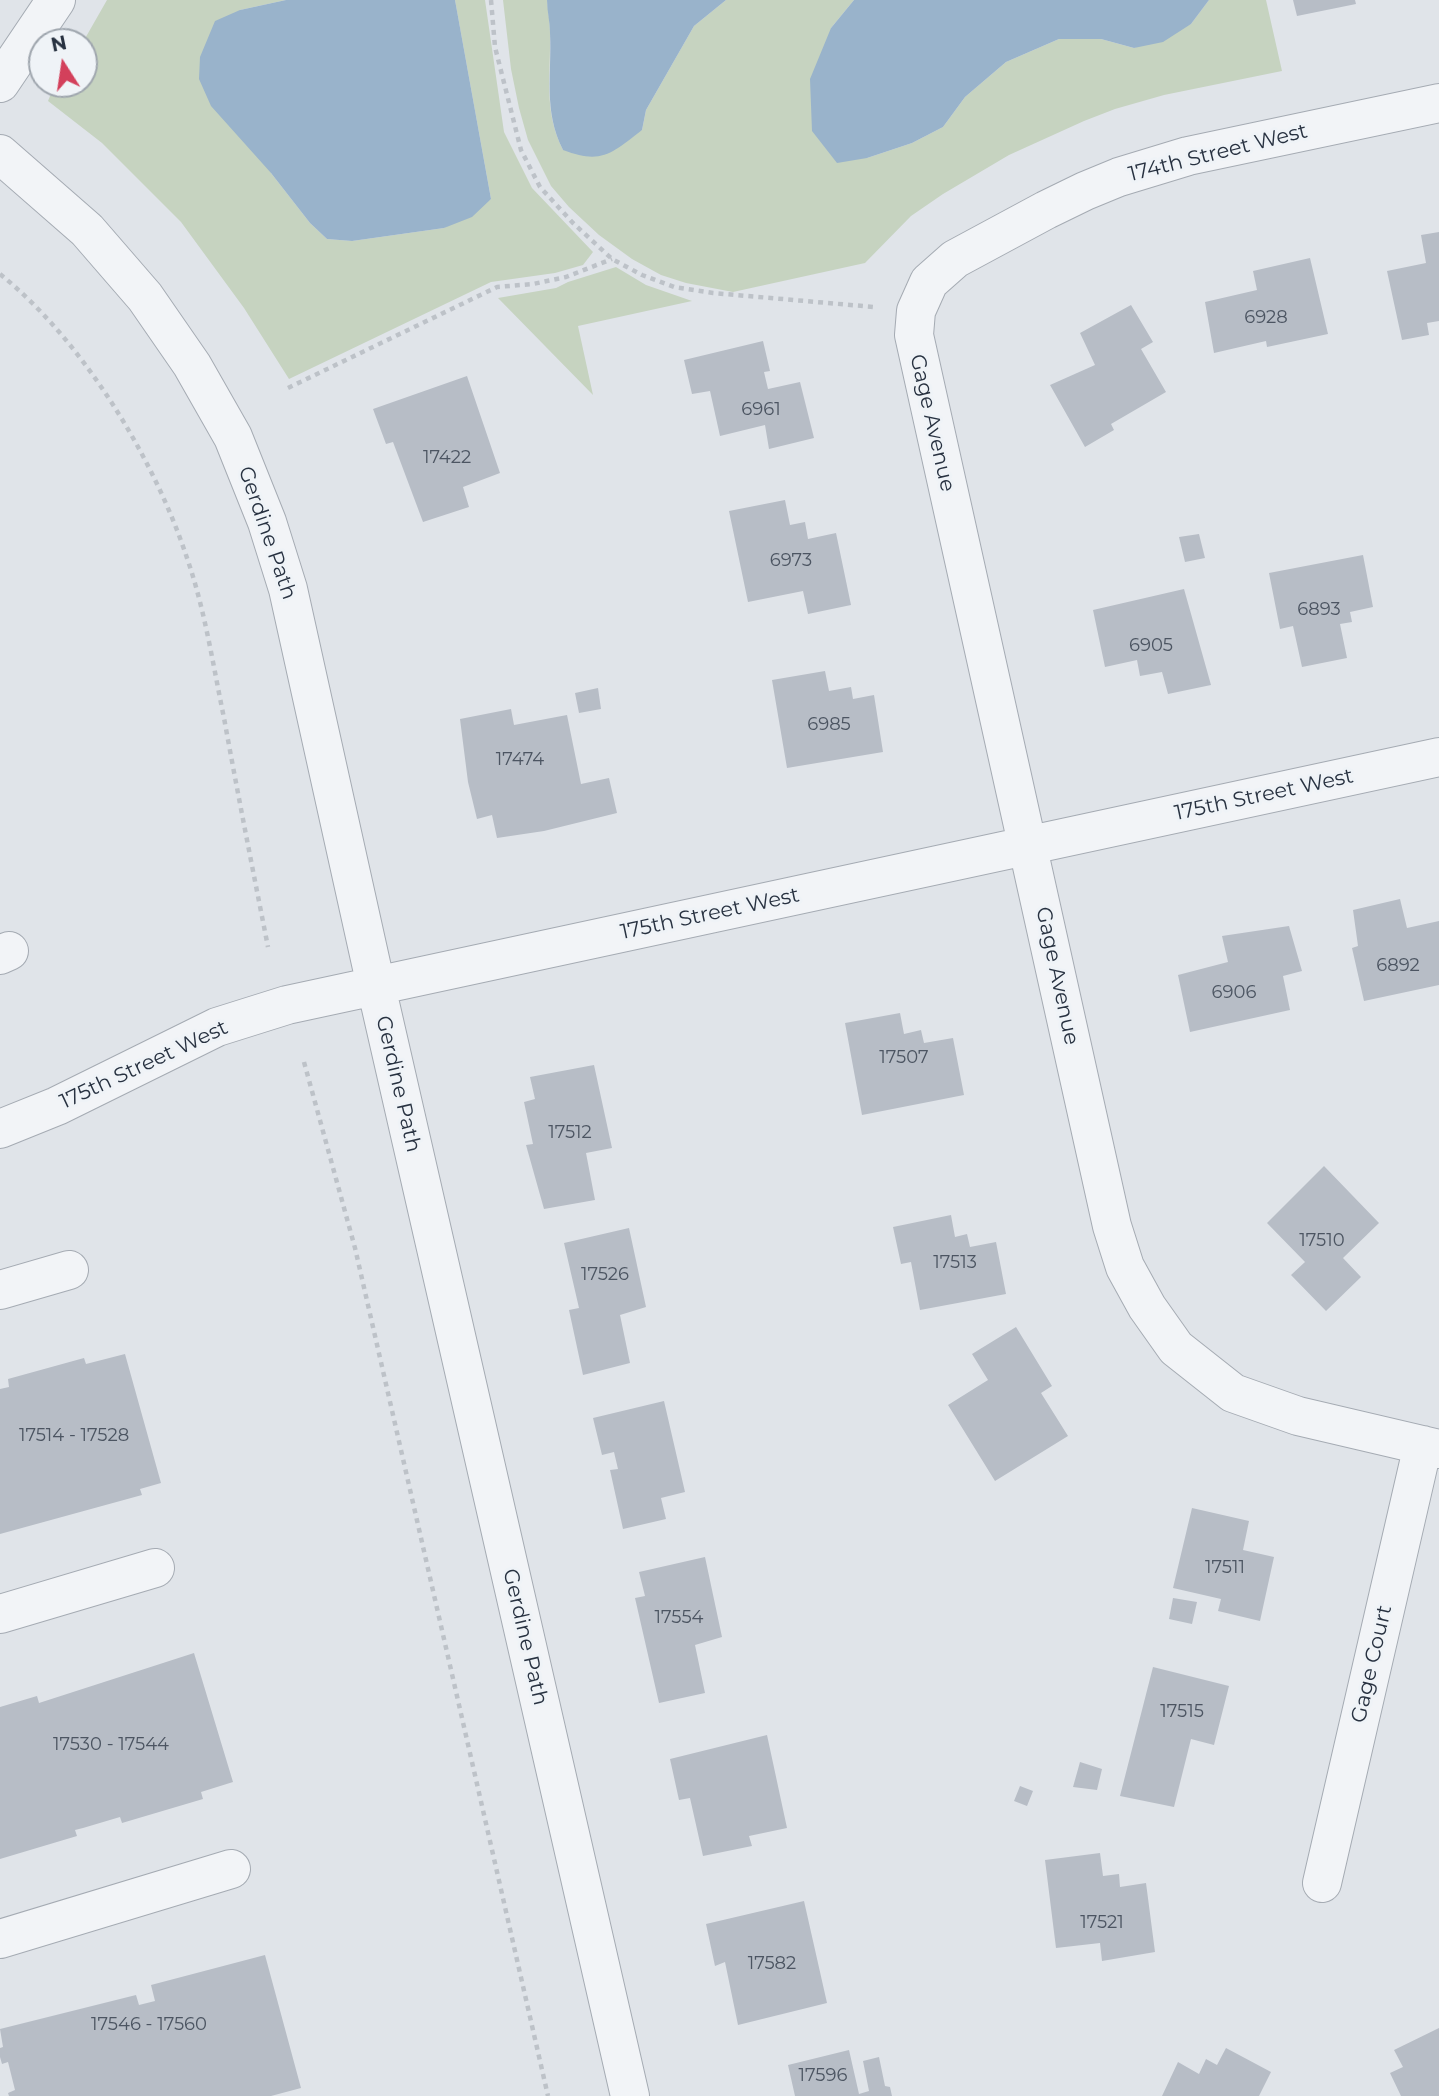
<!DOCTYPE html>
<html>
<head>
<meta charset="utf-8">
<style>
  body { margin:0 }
  #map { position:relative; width:1439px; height:2096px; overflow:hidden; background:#e0e4e9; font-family:Montserrat,sans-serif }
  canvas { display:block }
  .north { position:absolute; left:28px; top:28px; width:70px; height:70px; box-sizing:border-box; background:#eff3f7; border:2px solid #9fa6ae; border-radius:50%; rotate:348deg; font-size:19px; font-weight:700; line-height:28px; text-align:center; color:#283241 }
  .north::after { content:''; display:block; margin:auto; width:24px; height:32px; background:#d3405b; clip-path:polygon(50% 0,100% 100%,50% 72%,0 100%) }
</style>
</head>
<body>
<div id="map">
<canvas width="1439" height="2096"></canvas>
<div class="north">N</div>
</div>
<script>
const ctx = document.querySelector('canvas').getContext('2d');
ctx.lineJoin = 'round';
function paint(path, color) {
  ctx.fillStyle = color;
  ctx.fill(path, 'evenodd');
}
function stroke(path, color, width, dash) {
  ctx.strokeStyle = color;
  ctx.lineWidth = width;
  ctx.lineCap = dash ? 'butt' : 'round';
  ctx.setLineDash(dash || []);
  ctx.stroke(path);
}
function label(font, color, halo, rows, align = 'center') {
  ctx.font = font + ' Montserrat,sans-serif';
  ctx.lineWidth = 6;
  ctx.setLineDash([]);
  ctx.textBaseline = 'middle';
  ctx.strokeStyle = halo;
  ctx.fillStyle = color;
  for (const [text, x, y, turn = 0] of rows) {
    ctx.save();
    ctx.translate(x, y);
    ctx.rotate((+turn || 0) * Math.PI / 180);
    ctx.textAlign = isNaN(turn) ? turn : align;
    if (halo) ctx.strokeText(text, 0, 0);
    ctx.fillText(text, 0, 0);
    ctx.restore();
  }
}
const green = new Path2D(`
  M 107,0 L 286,0 L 240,10 L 271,173 L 310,223 L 327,239 L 352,241 L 444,228 L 491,199 L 455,0 L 485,0 L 504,132 L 532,188 L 593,252 L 583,265 L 555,273 L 491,282 L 289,379 L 244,308 L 181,222 L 102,143 L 48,101 L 55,84 L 84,84 L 83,42 Z
  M 503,0 L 547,0 C 548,11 550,22 550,33 C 551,75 543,110 563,150 L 642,130 L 646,110 L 694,26 L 726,0 L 854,0 L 831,28 L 867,158 L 912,143 L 943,127 L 965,97 L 1006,62 L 1059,39 L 1101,39 L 1134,48 L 1191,24 L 1209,0 L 1266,0 L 1282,71 L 1164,95 L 1115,109 L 1084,121 L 1009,155 L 943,194 L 911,216 L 865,263 L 733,292 L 686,283 L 661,275 L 632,259 L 599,235 L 569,207 L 551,186 L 528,140 L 519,108 L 511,69 Z
  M 616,267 L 646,285 L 692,301 L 578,326 L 593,395 L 498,298 L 556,288 L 568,282 Z`);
const water = new Path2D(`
  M 286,0 L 455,0 L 491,199 L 472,217 L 444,228 L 352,241 L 327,239 L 310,223 L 271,173 L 211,106 L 199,79 L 200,57 L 215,21 L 240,10 Z
  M 547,0 L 726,0 L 694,26 L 646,110 L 642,130 C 612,153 602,165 563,150 C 543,110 552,75 550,33 C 550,22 547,11 547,0 Z
  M 854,0 L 1209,0 L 1191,24 L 1163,42 L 1134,48 L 1101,39 L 1059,39 L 1006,62 L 965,97 L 943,127 L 912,143 L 867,158 L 837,163 L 812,131 L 810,79 L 831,28 Z`);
const building = new Path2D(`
  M 1293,0 L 1355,0 L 1356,4 L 1297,16 Z
  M 1439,232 L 1439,321 L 1427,323 L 1429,335 L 1402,340 L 1387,271 L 1426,263 L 1421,235 Z
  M 1310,258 L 1328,334 L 1267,347 L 1266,341 L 1214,353 L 1205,302 L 1257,290 L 1253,271 Z
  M 1131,305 L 1153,342 L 1141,349 L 1166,392 L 1111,424 L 1114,430 L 1085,447 L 1050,385 L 1095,365 L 1080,333 Z
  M 763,341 L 770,371 L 764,372 L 768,389 L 800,382 L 814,438 L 769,449 L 765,425 L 720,436 L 710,391 L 692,394 L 684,360 Z
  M 467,376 L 500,473 L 463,487 L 469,507 L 423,522 L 393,442 L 386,444 L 373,409 Z
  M 785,500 L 790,525 L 805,522 L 808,539 L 836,533 L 851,605 L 808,614 L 803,591 L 748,602 L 729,511 Z
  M 1199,534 L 1205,558 L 1185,562 L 1179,537 Z
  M 1363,555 L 1373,607 L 1350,612 L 1352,622 L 1340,624 L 1347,658 L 1302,667 L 1293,626 L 1280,629 L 1269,573 Z
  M 1184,589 L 1211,685 L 1168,694 L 1162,672 L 1140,676 L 1137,660 L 1105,667 L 1093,610 Z
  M 825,671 L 829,691 L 851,687 L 853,699 L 874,695 L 883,752 L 787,768 L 772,680 Z
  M 598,688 L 601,709 L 579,713 L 575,693 Z
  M 511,709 L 514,725 L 567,715 L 581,784 L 609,778 L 617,813 L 544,831 L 497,838 L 492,815 L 477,819 L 468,782 L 460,719 Z
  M 1400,899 L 1407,928 L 1439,921 L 1439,985 L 1364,1001 L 1352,948 L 1358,946 L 1353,910 Z
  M 1289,926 L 1302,971 L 1283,976 L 1290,1010 L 1190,1032 L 1178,975 L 1228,962 L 1222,936 Z
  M 900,1013 L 904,1034 L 921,1030 L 924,1043 L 953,1038 L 964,1095 L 862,1115 L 845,1023 Z
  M 594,1065 L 612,1148 L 586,1153 L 595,1200 L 544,1209 L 526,1145 L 533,1144 L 524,1102 L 535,1099 L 530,1077 Z
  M 1324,1166 L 1379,1223 L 1343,1258 L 1361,1277 L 1326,1311 L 1291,1275 L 1305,1262 L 1267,1223 Z
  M 951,1215 L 955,1237 L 967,1234 L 970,1247 L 996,1242 L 1006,1294 L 920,1310 L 911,1262 L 901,1264 L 893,1227 Z
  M 629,1228 L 646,1307 L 620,1315 L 630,1363 L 583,1375 L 569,1310 L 579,1308 L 564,1243 Z
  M 1016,1327 L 1052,1386 L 1041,1393 L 1068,1436 L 995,1481 L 948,1405 L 988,1380 L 972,1354 Z
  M 125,1354 L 161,1483 L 140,1489 L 142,1495 L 0,1534 L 0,1389 L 9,1387 L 8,1379 L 84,1358 L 86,1364 Z
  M 664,1401 L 685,1492 L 661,1498 L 666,1519 L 623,1529 L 610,1470 L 618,1469 L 614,1452 L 602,1455 L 593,1418 Z
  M 1192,1508 L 1249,1521 L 1243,1550 L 1274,1557 L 1260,1621 L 1218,1611 L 1221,1599 L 1173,1588 Z
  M 705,1557 L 722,1637 L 695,1645 L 705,1693 L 659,1703 L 635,1598 L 645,1596 L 639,1572 Z
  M 1173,1598 L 1197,1602 L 1192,1624 L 1169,1619 Z
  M 194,1653 L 233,1782 L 201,1792 L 203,1799 L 122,1823 L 120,1817 L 83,1828 L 75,1830 L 77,1836 L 0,1859 L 0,1707 L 37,1696 L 39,1703 Z
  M 1153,1667 L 1229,1686 L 1214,1745 L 1191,1739 L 1174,1807 L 1120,1796 Z
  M 767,1735 L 787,1828 L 749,1836 L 752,1846 L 703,1856 L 690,1798 L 679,1800 L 670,1759 Z
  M 1080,1762 L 1102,1769 L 1097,1790 L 1073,1787 Z
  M 1020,1786 L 1033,1791 L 1027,1806 L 1014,1801 Z
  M 1100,1853 L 1103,1876 L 1119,1874 L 1120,1887 L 1146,1883 L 1155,1952 L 1102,1961 L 1100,1943 L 1056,1948 L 1045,1860 Z
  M 804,1901 L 827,2003 L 738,2025 L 725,1962 L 715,1966 L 706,1924 Z
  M 265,1955 L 301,2088 L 271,2096 L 9,2096 L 8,2093 L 15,2090 L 8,2062 L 2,2064 L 0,2057 L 0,2048 L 3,2047 L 0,2029 L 136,1995 L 139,2005 L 155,2001 L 151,1985 Z
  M 1439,2028 L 1439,2096 L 1401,2096 L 1390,2073 L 1403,2067 L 1394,2050 Z
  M 1226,2048 L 1271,2072 L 1259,2096 L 1162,2096 L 1178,2062 L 1199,2074 L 1206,2059 L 1217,2065 Z
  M 849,2050 L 859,2094 L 869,2091 L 863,2061 L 879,2057 L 885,2086 L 890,2087 L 892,2096 L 795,2096 L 788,2065 Z`);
const path = new Path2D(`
  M 491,0 L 495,47 L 521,150 L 540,187 L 573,223 L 612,259 L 642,275 L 674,287 L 713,293 L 874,307
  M 0,274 C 83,341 154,458 187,558 C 205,610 213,665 224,718 C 238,795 253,871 268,947
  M 288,388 L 497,287 L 533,284 L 566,277 L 612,259
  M 304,1062 L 355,1248 L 548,2096`);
const minor = new Path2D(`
  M 0,83 L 56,0
  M 1439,103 L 1188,156 L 1119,177 L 1085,191 L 1046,210 L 955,259 L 929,282 L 916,311 L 914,335 L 1112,1226 L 1125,1267 L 1147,1307 L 1176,1348 L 1233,1393 L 1298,1416 L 1439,1449
  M 0,154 L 87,230 L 145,297 L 192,365 L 233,437 L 267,522 L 288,589 L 376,986 L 630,2096
  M 0,955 L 9,951
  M 0,1129 L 57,1106 L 217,1027 L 287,1005 L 1439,757
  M 0,1290 L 69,1270
  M 0,1614 L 155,1568
  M 1322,1883 L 1423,1445
  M 0,1939 L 231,1869`);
const numberNames = [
  ["6928",1266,318],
  ["6961",761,410],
  ["17422",447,458],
  ["6973",791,561],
  ["6893",1319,610],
  ["6905",1151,646],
  ["6985",829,725],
  ["17474",520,760],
  ["6892",1398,966],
  ["6906",1234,993],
  ["17507",904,1058],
  ["17512",570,1133],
  ["17510",1322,1241],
  ["17513",955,1263],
  ["17526",605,1275],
  ["17514 - 17528",74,1436],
  ["17511",1225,1568],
  ["17554",679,1618],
  ["17515",1182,1712],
  ["17530 - 17544",111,1745],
  ["17521",1102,1923],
  ["17582",772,1964],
  ["17546 - 17560",149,2025],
  ["17596",823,2076]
];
const streetNames = [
  ["174th Street West",1218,153,-14],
  ["Gage Avenue",932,423,77],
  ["Gerdine Path",267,533,71],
  ["175th Street West",1264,795,-12],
  ["175th Street West",710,914,-12],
  ["Gage Avenue",1057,976,78],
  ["175th Street West",144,1065,-25],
  ["Gerdine Path",398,1084,77],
  ["Gerdine Path",525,1637,77],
  ["Gage Court",1372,1664,-77]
];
paint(green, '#c6d3c0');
paint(water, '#99b3cb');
paint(building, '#b7bdc6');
stroke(minor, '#a5abb3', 40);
stroke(path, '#bdc2c8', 4.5, [5, 5]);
stroke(minor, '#f2f4f7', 38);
label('18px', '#4c5562', null, numberNames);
label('21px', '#283241', '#eff3f7', streetNames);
</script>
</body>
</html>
